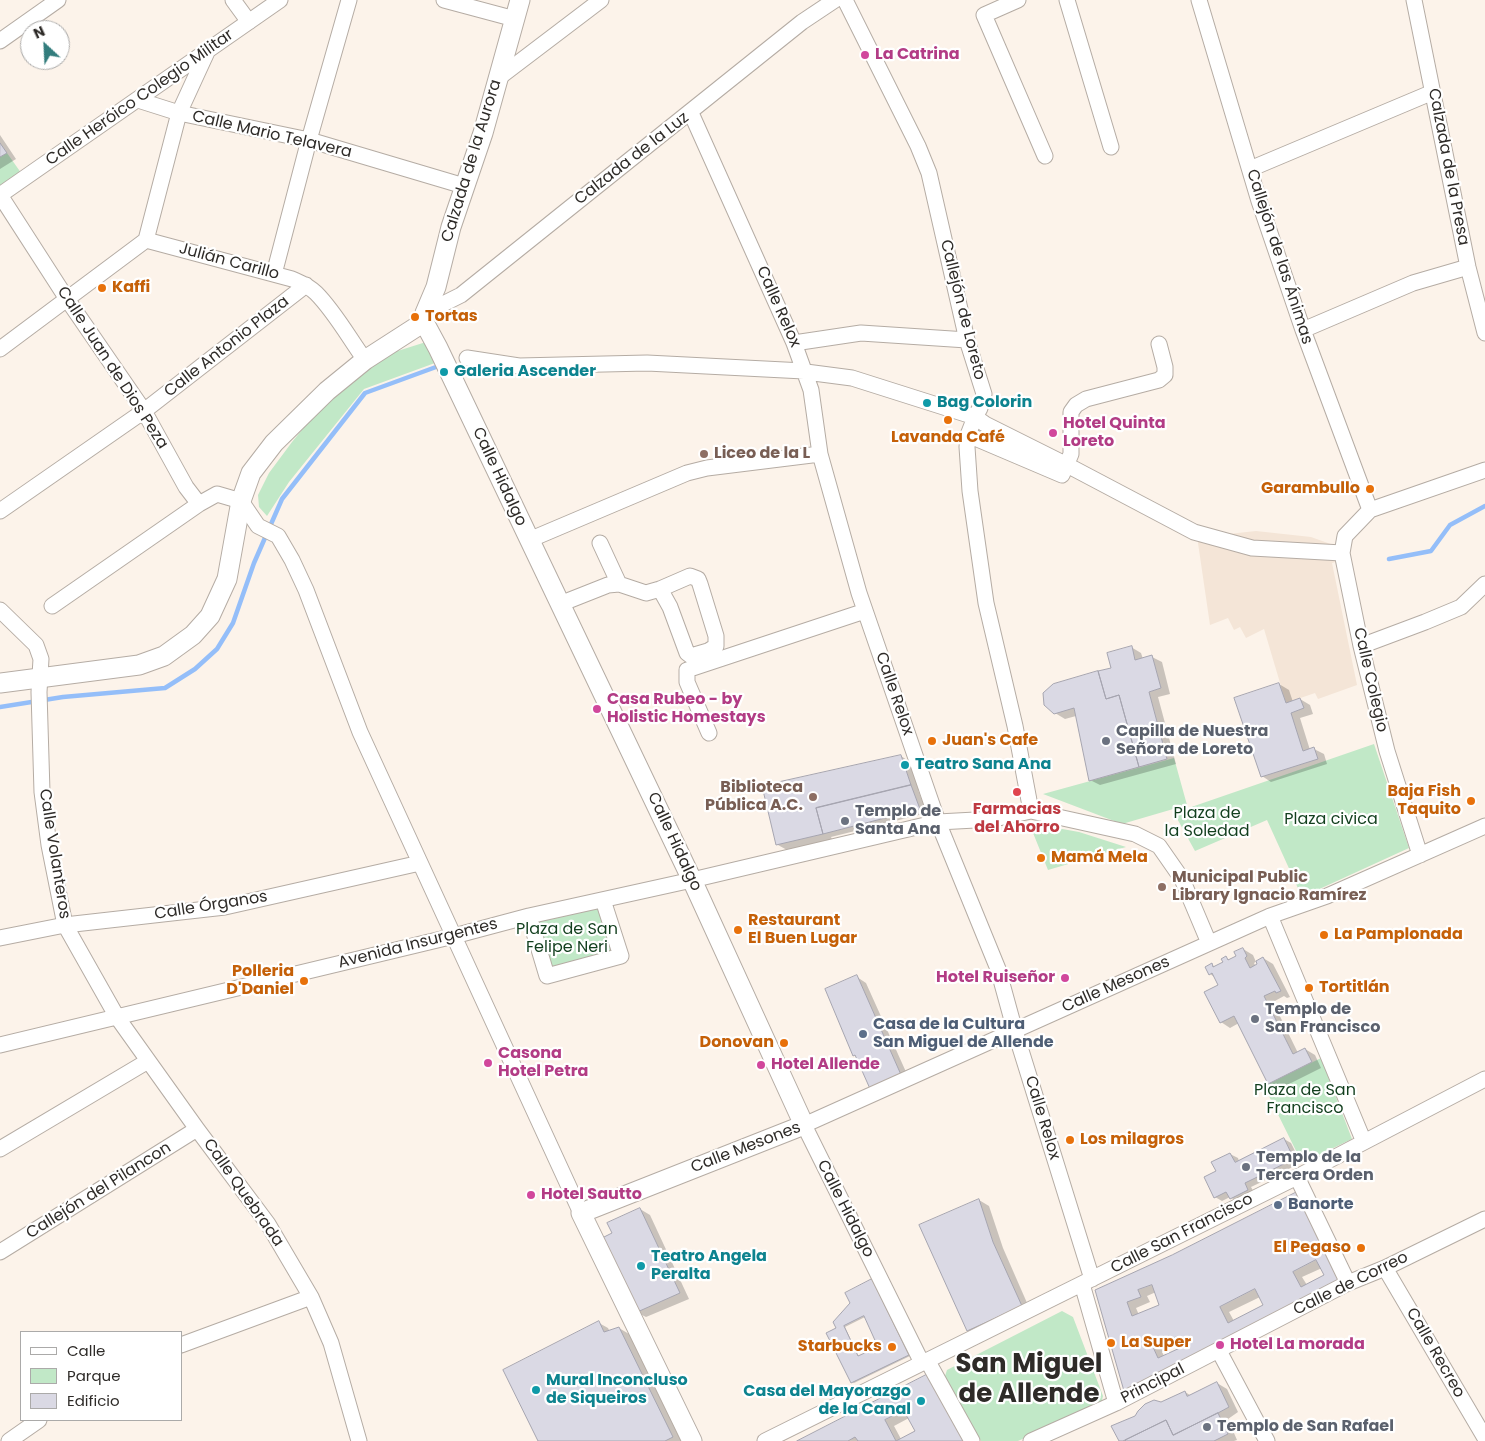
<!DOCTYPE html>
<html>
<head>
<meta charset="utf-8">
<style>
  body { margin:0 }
  #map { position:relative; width:1485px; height:1441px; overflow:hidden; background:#fcf3ea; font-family:Poppins,sans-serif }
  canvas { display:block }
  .legend { position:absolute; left:20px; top:1331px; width:162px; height:90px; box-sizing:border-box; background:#fff; border:1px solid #abaaa9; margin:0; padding:6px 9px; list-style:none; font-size:15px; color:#2e2b28 }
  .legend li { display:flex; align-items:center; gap:10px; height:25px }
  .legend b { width:25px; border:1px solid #abaaa9 }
  .north { position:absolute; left:20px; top:20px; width:50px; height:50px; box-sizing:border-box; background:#fff; border:1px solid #abaaa9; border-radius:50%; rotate:335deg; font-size:14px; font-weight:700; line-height:20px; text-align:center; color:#2e2b28 }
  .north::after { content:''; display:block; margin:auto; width:18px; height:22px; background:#337d7d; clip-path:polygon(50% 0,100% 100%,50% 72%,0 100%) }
</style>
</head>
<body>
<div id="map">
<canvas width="1485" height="1441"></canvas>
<ul class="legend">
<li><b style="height:6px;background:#fff"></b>Calle</li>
<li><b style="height:14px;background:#c1e8c7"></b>Parque</li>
<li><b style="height:14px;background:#dad9e4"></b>Edificio</li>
</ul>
<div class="north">N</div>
</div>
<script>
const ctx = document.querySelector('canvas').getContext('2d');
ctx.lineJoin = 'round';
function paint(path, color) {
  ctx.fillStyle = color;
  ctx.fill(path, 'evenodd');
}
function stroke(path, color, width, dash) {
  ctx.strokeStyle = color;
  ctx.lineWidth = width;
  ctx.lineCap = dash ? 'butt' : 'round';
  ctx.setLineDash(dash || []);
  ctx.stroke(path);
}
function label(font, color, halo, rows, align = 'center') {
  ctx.font = font + ' Poppins,sans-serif';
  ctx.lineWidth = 4.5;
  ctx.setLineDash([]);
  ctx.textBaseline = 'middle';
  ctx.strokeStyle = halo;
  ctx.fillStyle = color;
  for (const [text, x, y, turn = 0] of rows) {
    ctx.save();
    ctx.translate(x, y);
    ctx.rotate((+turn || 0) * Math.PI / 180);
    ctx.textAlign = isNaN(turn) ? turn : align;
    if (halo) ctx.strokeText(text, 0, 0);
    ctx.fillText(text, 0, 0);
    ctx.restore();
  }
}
const built = new Path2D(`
  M 1200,528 L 1219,535 L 1256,531 L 1311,537 L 1339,547 L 1339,561 L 1332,563 L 1357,685 L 1318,699 L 1315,693 L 1286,703 L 1264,629 L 1246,638 L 1240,627 L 1234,630 L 1228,618 L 1210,625 L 1198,543 Z`);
const green = new Path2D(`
  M 7,153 L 24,177 L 0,192 L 0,157 Z
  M 426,342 L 435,363 L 364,389 L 289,482 L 267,516 L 259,507 L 258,495 L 269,473 L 292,442 L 324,403 L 388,354 Z
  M 1374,744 L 1409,848 L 1302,897 L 1267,820 L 1195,851 L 1174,813 Z
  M 1174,758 L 1187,805 L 1122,824 L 1043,794 Z
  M 1029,823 L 1079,832 L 1126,847 L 1048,870 Z
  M 603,900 L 621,956 L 547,976 L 529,916 Z
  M 1321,1058 L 1352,1139 L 1302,1163 L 1264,1086 Z
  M 1062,1311 L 1073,1317 L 1103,1396 L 1101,1404 L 1018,1441 L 981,1441 L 945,1376 L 947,1370 Z`);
const shadow = new Path2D(`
  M 0,135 L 16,159 L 0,169 Z
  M 1131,647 L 1141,653 L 1143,659 L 1152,657 L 1162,662 L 1170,694 L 1158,697 L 1176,764 L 1100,785 L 1090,780 L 1076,716 L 1065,719 L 1055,713 L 1112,669 Z
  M 1279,684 L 1289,690 L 1293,702 L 1300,699 L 1310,705 L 1313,714 L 1300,718 L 1310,750 L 1314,749 L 1324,754 L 1327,764 L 1271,782 L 1262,776 Z
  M 901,756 L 910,762 L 920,790 L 918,790 L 927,813 L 831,837 L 832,839 L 787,850 L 778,845 L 764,786 Z
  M 1243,949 L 1253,955 L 1256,962 L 1263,958 L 1273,964 L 1290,997 L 1287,998 L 1284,996 L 1273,1002 L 1298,1053 L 1305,1049 L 1315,1055 L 1321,1068 L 1279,1089 L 1269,1083 L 1239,1023 L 1230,1028 L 1221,1022 L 1220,986 L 1216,978 L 1210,974 L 1212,965 L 1216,967 L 1224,963 L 1226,958 L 1230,960 L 1238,956 ZM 1257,961 L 1259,965 L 1256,967 L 1254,963 Z
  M 857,977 L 866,983 L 911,1083 L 854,1055 Z
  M 1284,1139 L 1291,1143 L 1301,1163 L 1251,1187 L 1255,1194 L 1238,1202 L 1230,1197 L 1222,1201 L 1215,1197 L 1217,1172 L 1230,1154 L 1238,1158 L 1239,1161 Z
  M 1297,1193 L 1351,1287 L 1135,1395 L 1097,1291 L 1173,1256 ZM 1322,1268 L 1326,1276 L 1307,1285 L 1302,1277 ZM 1156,1292 L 1161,1306 L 1139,1315 L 1136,1308 L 1150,1302 L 1147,1296 ZM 1260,1297 L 1265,1306 L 1234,1321 L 1229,1312 ZM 1182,1344 L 1183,1348 L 1164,1356 L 1162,1352 Z
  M 979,1200 L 989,1206 L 1003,1248 L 1031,1312 L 978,1336 L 968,1330 Z
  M 640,1209 L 650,1215 L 689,1299 L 646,1317 L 636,1312 L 614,1234 Z
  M 872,1281 L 910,1356 L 854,1383 L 852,1382 L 838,1328 ZM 865,1317 L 880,1347 L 859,1357 L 845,1327 Z
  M 599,1323 L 608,1328 L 610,1332 L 619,1328 L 629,1334 L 681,1441 L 541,1441 Z
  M 928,1375 L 971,1441 L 799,1441 ZM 909,1418 L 916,1431 L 901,1439 L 894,1426 Z
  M 1217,1383 L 1227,1389 L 1238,1412 L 1228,1419 L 1237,1440 L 1234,1441 L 1120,1441 L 1162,1404 L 1185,1392 L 1190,1395 Z`);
const stream = new Path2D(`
  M 1389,559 L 1431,551 L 1450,525 L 1485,506
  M 0,707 L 63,697 L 165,688 L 195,669 L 217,649 L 233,623 L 254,563 L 282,499 L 347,416 L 365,393 L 436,367`);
const building = new Path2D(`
  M 0,143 L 7,153 L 0,157 Z
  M 1132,646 L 1135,660 L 1152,655 L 1161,688 L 1149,692 L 1167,759 L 1139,767 L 1119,695 L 1106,699 L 1098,671 L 1111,668 L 1107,653 Z
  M 1098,671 L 1106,699 L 1119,695 L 1139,767 L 1089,781 L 1074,708 L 1054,714 L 1044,705 L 1043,693 L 1053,684 Z
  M 1279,683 L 1286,703 L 1300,698 L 1304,708 L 1291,713 L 1303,751 L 1314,747 L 1318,759 L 1261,777 L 1234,698 Z
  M 901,755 L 911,785 L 816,808 L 823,834 L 776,845 L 762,786 Z
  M 911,785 L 920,809 L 823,834 L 816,808 Z
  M 1243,948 L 1247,956 L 1245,958 L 1250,968 L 1257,964 L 1256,961 L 1263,957 L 1281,991 L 1276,993 L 1275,991 L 1264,996 L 1293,1054 L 1305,1048 L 1312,1062 L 1268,1084 L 1234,1016 L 1220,1023 L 1204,992 L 1218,985 L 1212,973 L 1209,975 L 1205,967 L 1212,963 L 1213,967 L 1223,962 L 1221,959 L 1226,956 L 1228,960 L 1236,956 L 1234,952 Z
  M 857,975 L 902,1077 L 871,1091 L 855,1055 L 853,1056 L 825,989 Z
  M 1284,1138 L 1294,1159 L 1245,1183 L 1248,1190 L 1230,1199 L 1226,1192 L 1214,1198 L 1204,1177 L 1216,1171 L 1211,1162 L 1230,1153 L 1235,1162 Z
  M 1297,1192 L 1342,1282 L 1124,1391 L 1095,1290 L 1172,1255 ZM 1316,1260 L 1324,1275 L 1301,1287 L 1293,1272 ZM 1152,1285 L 1159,1305 L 1132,1316 L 1127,1302 L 1141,1297 L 1138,1290 ZM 1255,1289 L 1263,1305 L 1228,1323 L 1220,1307 ZM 1177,1337 L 1182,1347 L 1158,1358 L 1153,1347 Z
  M 979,1199 L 993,1242 L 1022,1306 L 967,1331 L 919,1225 Z
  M 640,1208 L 680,1293 L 635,1313 L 602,1238 L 612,1233 L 607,1223 Z
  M 872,1279 L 909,1355 L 851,1383 L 826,1333 L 836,1328 L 833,1322 L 850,1303 L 845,1293 ZM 864,1316 L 878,1347 L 858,1356 L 844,1326 Z
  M 599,1321 L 604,1332 L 619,1327 L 673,1437 L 665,1441 L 538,1441 L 503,1370 Z
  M 928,1374 L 965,1441 L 858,1441 L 855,1437 L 848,1441 L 797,1441 ZM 904,1411 L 915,1431 L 896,1441 L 885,1420 Z
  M 1217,1382 L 1229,1407 L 1218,1413 L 1173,1435 L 1166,1420 L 1123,1441 L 1119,1441 L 1111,1426 L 1135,1416 L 1138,1411 L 1145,1404 L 1154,1400 L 1161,1402 L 1185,1391 L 1187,1396 Z
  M 1218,1413 L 1228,1434 L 1214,1441 L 1126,1441 L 1125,1440 L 1166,1420 L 1173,1435 Z`);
const minor = new Path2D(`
  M 233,0 L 249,22
  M 444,0 L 515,19
  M 845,0 L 918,146 L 929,173 L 967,340 L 984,394 L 980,408 L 975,417 L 968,435 L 967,447 L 970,491 L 986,603 L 1015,726 L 1031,811
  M 1018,0 L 984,15 L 1045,156
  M 1067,0 L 1111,147
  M 1199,0 L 1259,201 L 1303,330 L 1370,510
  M 1414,0 L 1468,267 L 1485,333
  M 0,41 L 58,0
  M 497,79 L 601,0
  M 138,100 L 179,113 L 309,140 L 464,186
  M 691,113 L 794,343 L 811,390 L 820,454 L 859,593 L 938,822 L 998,969 L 1015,1031 L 1092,1279
  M 1250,169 L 1433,92
  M 0,195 L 67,299 L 144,411 L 186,487 L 199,504 L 217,494 L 241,501 L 258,526 L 278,536 L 292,560 L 306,590 L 360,732 L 581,1213
  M 0,195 L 280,0
  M 146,240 L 292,279 C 301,283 309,286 316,293 C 335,312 349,338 365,360
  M 146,240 L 179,113 L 207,52
  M 274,274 L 309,140 L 349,0
  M 425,313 L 461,295 L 802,22 L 835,0
  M 1303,330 L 1413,283 L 1468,267
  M 794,343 L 861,333 L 967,340
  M 0,349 L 146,240
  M 467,358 L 519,366 L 647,363 L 804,371
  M 806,372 L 852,378 L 975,417 L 985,424 L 1067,465 L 1194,532 L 1252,548 L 1342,553
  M 968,435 L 1062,475 L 1071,454 L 1071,412 L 1076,405 L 1086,399 L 1159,380 L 1165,375 L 1165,367 L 1159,344
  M 0,511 L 144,411 L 306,285
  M 529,540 L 687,473 L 707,468 L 820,454
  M 600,543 L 619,584
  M 560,604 L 608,585 L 619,584 L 646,593 L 660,589 L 690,576 L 698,579 L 700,584 L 716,636 L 716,646 L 708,651 L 691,656 L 687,653 L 670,607 L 660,589
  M 52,606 L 199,504
  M 0,610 L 36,645 L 41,659 L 39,692 L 42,792 L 49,845 L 65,925 L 117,1017 L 197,1129 L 268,1224 L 311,1297 L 331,1343 L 359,1441
  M 1361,646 L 1425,622 L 1461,607 L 1485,584
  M 709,733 L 687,682 L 687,670 L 865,611
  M 1420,855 L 1387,751 L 1361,646 L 1342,553 L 1345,536 L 1370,510 L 1485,470
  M 529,916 L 547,976 L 621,956 L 603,900
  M 1270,916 L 1364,1142
  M 0,938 L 65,925 L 225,907 L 420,863
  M 0,1045 L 454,936 L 529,916 L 692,880 L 938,822 L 994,819 L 1031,811 L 1135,834 L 1159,846 L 1182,879 L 1209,943
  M 0,1149 L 148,1061
  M 1297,1177 L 1348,1283
  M 0,1252 L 197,1129
  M 1385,1268 L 1485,1438
  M 1082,1284 L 1116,1403
  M 181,1345 L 311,1297
  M 1219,1351 L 1267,1441
  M 927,1360 L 972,1441
  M 922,1363 L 804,1125 L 1270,916 L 1327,896 L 1485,826
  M 9,1441 L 39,1420
  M 765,1441 L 1297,1177 L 1485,1079
  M 1031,1441 L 1116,1403 L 1348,1283 L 1385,1268 L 1485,1219`);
const major = new Path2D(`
  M 424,322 L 438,348 L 692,880 L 804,1125 L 581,1213 L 692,1441
  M 424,322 L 425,313 L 436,287 L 451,227 L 483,133 L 520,0
  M 0,683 L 139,665 L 164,656 L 193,635 L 210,616 L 227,579 L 241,501 L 251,473 L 274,443 L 327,391 L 365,360 L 424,322`);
const markers = [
  [865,55,5,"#d1479c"],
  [102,288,5,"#e8710a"],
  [415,317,5,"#e8710a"],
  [444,372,5,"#0f9aa8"],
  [927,403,5,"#0f9aa8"],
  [948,420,5,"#e8710a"],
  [1053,433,5,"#d1479c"],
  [704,454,5,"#8d6e63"],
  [1370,489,5,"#e8710a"],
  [597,709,5,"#d1479c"],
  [932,741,5,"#e8710a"],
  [1106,741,5,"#6b7280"],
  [905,765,5,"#0f9aa8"],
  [1017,792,5,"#e0444e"],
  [813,797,5,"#8d6e63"],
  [1471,801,5,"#e8710a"],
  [845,821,5,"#6b7280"],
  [1041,858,5,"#e8710a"],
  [1162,887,5,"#8d6e63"],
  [738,930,5,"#e8710a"],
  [1324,935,5,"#e8710a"],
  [1065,978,5,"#d1479c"],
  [304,981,5,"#e8710a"],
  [1309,988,5,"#e8710a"],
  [1255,1019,5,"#6b7280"],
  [863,1034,5,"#5c6f8a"],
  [784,1043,5,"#e8710a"],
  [488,1063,5,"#d1479c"],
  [761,1065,5,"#d1479c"],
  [1070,1140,5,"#e8710a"],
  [1246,1167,5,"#6b7280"],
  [531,1195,5,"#d1479c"],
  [1278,1205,5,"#5c6f8a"],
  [1361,1248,5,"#e8710a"],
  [641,1266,5,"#0f9aa8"],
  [1111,1343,5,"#e8710a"],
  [1220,1345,5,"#d1479c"],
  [892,1347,5,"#e8710a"],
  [536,1390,5,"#0f9aa8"],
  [921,1401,5,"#0f9aa8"],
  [1207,1427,5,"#6b7280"]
];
const hotelNames = [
  ["La Catrina",875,55],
  ["Hotel Quinta",1063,424],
  ["Loreto",1063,442],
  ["Casa Rubeo - by",607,700],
  ["Holistic Homestays",607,718],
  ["Hotel Ruiseñor",1055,978,"right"],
  ["Casona",498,1054],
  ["Hotel Petra",498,1072],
  ["Hotel Allende",771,1065],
  ["Hotel Sautto",541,1195],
  ["Hotel La morada",1230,1345]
];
const streetNames = [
  ["Calle Heróico Colegio Militar",140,98,-35],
  ["Calle Mario Telavera",272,135,13],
  ["Calzada de la Luz",632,159,-38],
  ["Calzada de la Aurora",472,161,-73],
  ["Calzada de la Presa",1448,167,79],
  ["Callejón de las Ánimas",1279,257,72],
  ["Julián Carillo",229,262,15],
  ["Calle Relox",778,307,66],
  ["Callejón de Loreto",962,310,76],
  ["Calle Antonio Plaza",227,347,-38],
  ["Calle Juan de Dios Peza",112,368,57],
  ["Calle Hidalgo",499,477,65],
  ["Calle Colegio",1370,680,77],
  ["Calle Relox",894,694,71],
  ["Calle Hidalgo",674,842,65],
  ["Calle Volanteros",54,854,81],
  ["Calle Órganos",211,906,-9],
  ["Avenida Insurgentes",418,944,-14],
  ["Calle Mesones",1116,985,-24],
  ["Calle Relox",1042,1118,73],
  ["Calle Mesones",746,1148,-21],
  ["Callejón del Pilancon",99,1191,-32],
  ["Calle Quebrada",243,1193,55],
  ["Calle Hidalgo",845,1209,63],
  ["Calle San Francisco",1182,1234,-27],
  ["Calle de Correo",1351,1284,-26],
  ["Calle Recreo",1435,1353,60],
  ["Principal",1153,1384,-27]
];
const foodNames = [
  ["Kaffi",112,288],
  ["Tortas",425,317],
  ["Lavanda Café",948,438,"center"],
  ["Garambullo",1360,489,"right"],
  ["Juan's Cafe",942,741],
  ["Baja Fish",1461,792,"right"],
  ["Taquito",1461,810,"right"],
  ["Mamá Mela",1051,858],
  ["Restaurant",748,921],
  ["El Buen Lugar",748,939],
  ["La Pamplonada",1334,935],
  ["Polleria",294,972,"right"],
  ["D'Daniel",294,990,"right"],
  ["Tortitlán",1319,988],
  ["Donovan",774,1043,"right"],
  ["Los milagros",1080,1140],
  ["El Pegaso",1351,1248,"right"],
  ["La Super",1121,1343],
  ["Starbucks",882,1347,"right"]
];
const cultureNames = [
  ["Galeria Ascender",454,372],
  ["Bag Colorin",937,403],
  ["Teatro Sana Ana",915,765],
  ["Teatro Angela",651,1257],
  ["Peralta",651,1275],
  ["Mural Inconcluso",546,1381],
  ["de Siqueiros",546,1399],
  ["Casa del Mayorazgo",911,1392,"right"],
  ["de la Canal",911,1410,"right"]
];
const educationNames = [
  ["Liceo de la L",714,454],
  ["Biblioteca",803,788,"right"],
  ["Pública A.C.",803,806,"right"],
  ["Municipal Public",1172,878],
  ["Library Ignacio Ramírez",1172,896]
];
const worshipNames = [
  ["Capilla de Nuestra",1116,732],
  ["Señora de Loreto",1116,750],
  ["Templo de",855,812],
  ["Santa Ana",855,830],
  ["Templo de",1265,1010],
  ["San Francisco",1265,1028],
  ["Templo de la",1256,1158],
  ["Tercera Orden",1256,1176],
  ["Templo de San Rafael",1217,1427]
];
const healthNames = [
  ["Farmacias",1017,810],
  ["del Ahorro",1017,828]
];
const parkNames = [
  ["Plaza de",1207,814],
  ["la Soledad",1207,832],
  ["Plaza civica",1331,820],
  ["Plaza de San",567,930],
  ["Felipe Neri",567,948],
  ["Plaza de San",1305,1091],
  ["Francisco",1305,1109]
];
const serviceNames = [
  ["Casa de la Cultura",873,1025],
  ["San Miguel de Allende",873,1043],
  ["Banorte",1288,1205]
];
const townNames = [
  ["San Miguel",1029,1365],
  ["de Allende",1029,1395]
];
paint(built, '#f4e5d7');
paint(green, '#c1e8c7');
paint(shadow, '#0003');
stroke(stream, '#94bef9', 4.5);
paint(building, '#dad9e4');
stroke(building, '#a6a5b0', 1);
stroke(minor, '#b5aca4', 17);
stroke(major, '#b5aca4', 21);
stroke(minor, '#fff', 15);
stroke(major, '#fff', 19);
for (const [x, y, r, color] of markers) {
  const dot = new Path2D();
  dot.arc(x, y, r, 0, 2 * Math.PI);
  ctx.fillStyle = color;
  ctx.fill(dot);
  stroke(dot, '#fff', 2);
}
label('bold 16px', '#b23c85', '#fff', hotelNames, 'left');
label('16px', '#2e2b28', '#fff', streetNames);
label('bold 16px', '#c56008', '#fff', foodNames, 'left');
label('bold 16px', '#0d838f', '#fff', cultureNames, 'left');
label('bold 16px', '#785e54', '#fff', educationNames, 'left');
label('bold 16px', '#5b616d', '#fff', worshipNames, 'left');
label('bold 16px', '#be3a42', '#fff', healthNames);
label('16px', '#123f1e', '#fff', parkNames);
label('bold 16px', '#4e5e75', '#fff', serviceNames, 'left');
label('bold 26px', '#2e2b28', '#fff', townNames);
</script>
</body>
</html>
